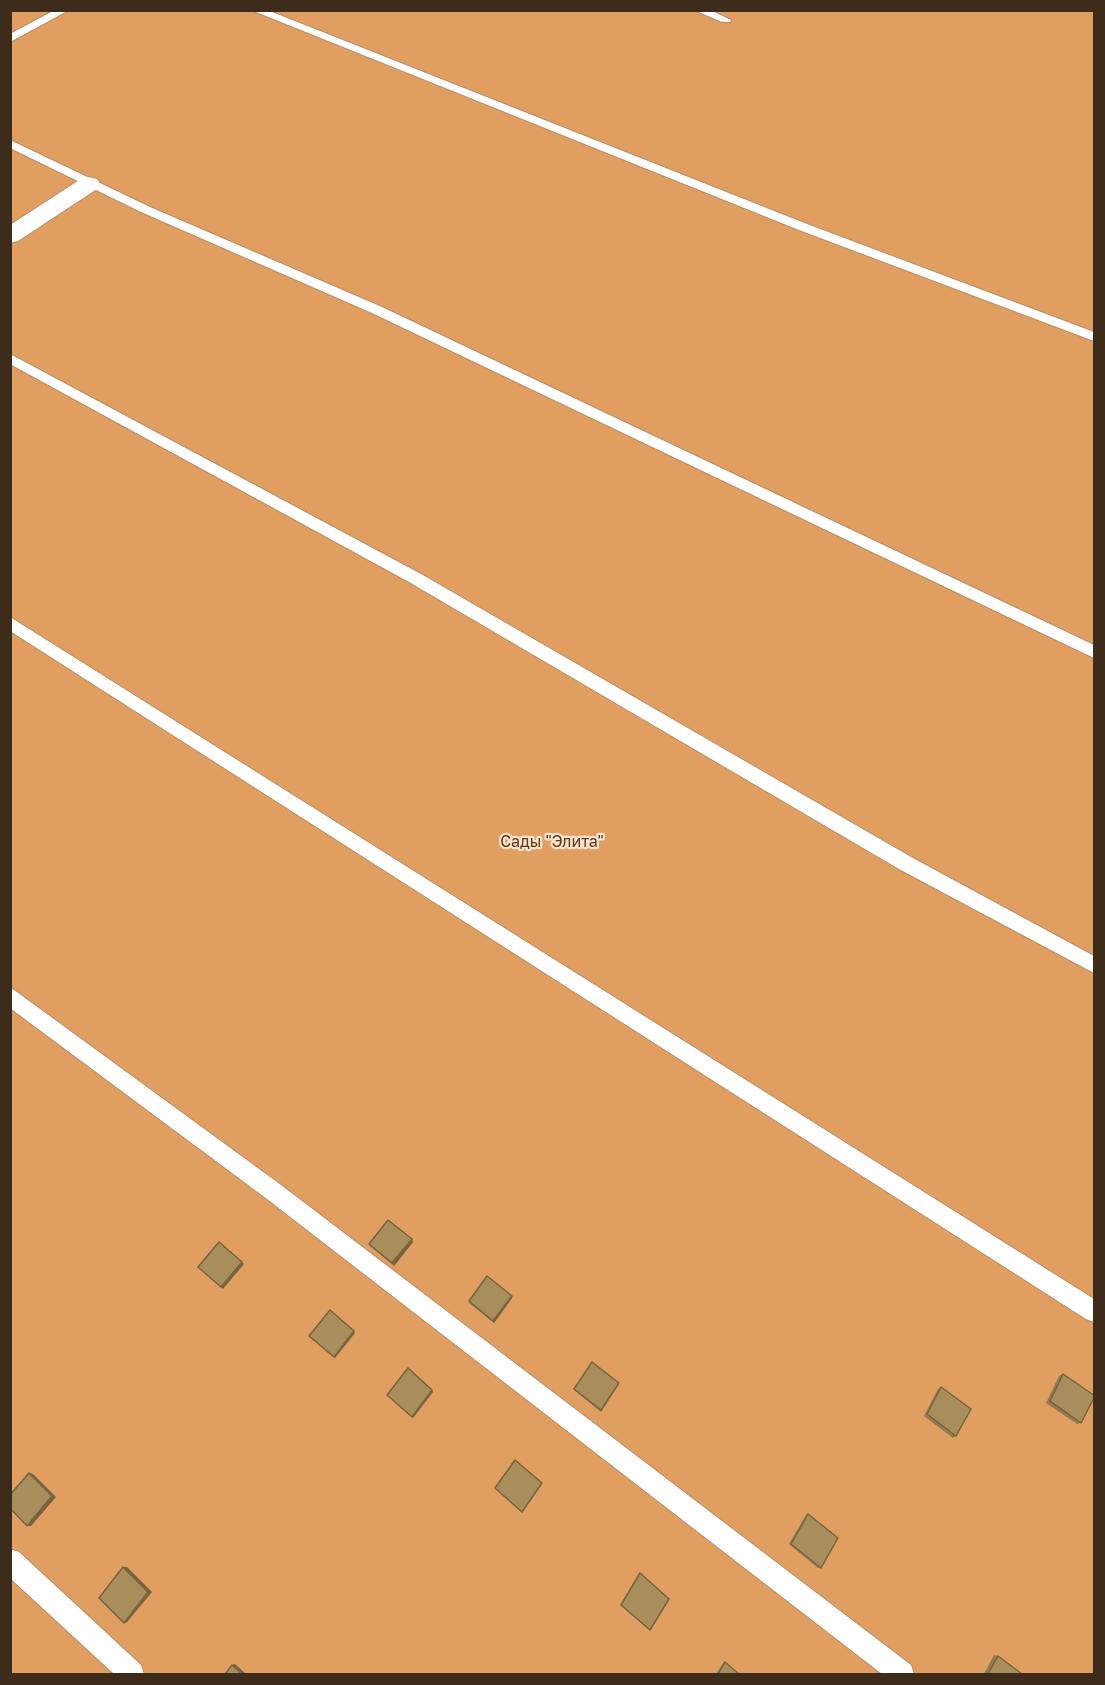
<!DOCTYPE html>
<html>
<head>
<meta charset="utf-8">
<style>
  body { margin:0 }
  #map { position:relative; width:1105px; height:1685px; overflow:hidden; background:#ebbd94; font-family:"Golos Text",sans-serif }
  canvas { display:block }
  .frame { position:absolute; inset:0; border:12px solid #3e2c1b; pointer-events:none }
</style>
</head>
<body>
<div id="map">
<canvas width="1105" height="1685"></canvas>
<div class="frame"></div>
</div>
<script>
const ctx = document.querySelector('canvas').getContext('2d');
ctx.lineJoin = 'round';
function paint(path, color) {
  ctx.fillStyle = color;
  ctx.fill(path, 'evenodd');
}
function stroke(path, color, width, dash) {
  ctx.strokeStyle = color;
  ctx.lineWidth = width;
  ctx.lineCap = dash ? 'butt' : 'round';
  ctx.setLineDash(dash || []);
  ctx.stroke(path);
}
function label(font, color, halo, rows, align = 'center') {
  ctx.font = font + ' "Golos Text",sans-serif';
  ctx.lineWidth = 4.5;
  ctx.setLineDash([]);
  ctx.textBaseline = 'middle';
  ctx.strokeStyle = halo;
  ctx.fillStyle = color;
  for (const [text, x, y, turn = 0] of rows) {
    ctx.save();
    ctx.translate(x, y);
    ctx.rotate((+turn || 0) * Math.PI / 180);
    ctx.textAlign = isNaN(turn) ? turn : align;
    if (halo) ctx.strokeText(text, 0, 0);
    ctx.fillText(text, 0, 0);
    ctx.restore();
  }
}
const green = new Path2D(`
  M 11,11 L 1094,11 L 1094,1674 L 11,1674 Z`);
const lane = new Path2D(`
  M 55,10 L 69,10 L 10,42 L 10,34 Z
  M 251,10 L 267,10 L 807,224 L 1094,332 L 1094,341 L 799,230 Z
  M 694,10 L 710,10 L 731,20 L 730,22 L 722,22 Z
  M 10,140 L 150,207 L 382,307 L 1094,645 L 1094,658 L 372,313 L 141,212 L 10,148 Z
  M 10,354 L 421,574 L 911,857 L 1094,956 L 1094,973 L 899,869 L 409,582 L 10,364 Z
  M 10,617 L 1094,1299 L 1094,1322 L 1086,1319 L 10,631 Z
  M 10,987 L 281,1185 L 911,1665 L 914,1674 L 882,1674 L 267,1199 L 10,1008 Z
  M 10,1549 L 19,1552 L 141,1665 L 144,1674 L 114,1674 L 10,1578 Z`);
const street = new Path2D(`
  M 89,177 L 97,179 L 100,184 L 97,189 L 18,241 L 10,243 L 10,225 L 81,179 Z`);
const wall = new Path2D(`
  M 413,1242 L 394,1266 L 370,1246 L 369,1244 Z
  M 512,1296 L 512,1298 L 494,1323 L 469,1303 L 469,1301 Z
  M 1063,1374 L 1081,1423 L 1077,1424 L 1046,1403 L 1059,1376 Z
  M 618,1385 L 601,1412 L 574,1390 L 574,1389 Z
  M 941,1387 L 956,1436 L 953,1438 L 924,1416 L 938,1389 Z
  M 808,1514 L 821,1568 L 818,1568 L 789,1544 L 806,1515 Z
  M 994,1655 L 998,1656 L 1022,1674 L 984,1674 Z
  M 724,1662 L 725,1662 L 739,1674 L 716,1674 Z`);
const shadedWall = new Path2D(`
  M 412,1239 L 413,1242 L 394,1266 L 392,1263 Z
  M 242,1262 L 244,1264 L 223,1289 L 221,1287 Z
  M 512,1296 L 512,1298 L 494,1323 L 493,1321 Z
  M 354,1331 L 355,1333 L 335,1358 L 334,1357 Z
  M 432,1390 L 433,1392 L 413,1418 L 412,1417 Z
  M 29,1473 L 33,1474 L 56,1497 L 31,1526 L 27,1526 Z
  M 123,1567 L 127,1567 L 152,1592 L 127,1622 L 124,1623 Z
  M 235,1664 L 246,1674 L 242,1674 L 232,1665 Z`);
const building = new Path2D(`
  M 388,1220 L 412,1239 L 392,1263 L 369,1244 Z
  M 219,1242 L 242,1262 L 221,1287 L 198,1267 Z
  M 487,1276 L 512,1296 L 493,1321 L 469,1301 Z
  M 330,1310 L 354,1331 L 334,1357 L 309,1336 Z
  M 592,1362 L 619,1383 L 601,1410 L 574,1389 Z
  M 408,1368 L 432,1390 L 412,1417 L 387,1395 Z
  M 1063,1374 L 1095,1396 L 1081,1423 L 1050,1401 Z
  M 941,1387 L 971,1409 L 956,1436 L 927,1414 Z
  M 515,1460 L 542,1483 L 522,1512 L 495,1488 Z
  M 29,1473 L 52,1496 L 27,1526 L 10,1508 L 10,1495 Z
  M 808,1514 L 838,1538 L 821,1568 L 791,1544 Z
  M 123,1567 L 148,1592 L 124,1623 L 99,1598 Z
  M 640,1573 L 669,1599 L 650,1630 L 621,1605 Z
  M 998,1656 L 1022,1674 L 988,1674 Z
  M 725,1662 L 739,1674 L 718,1674 Z
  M 232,1665 L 242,1674 L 225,1674 Z`);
const parkNames = [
  ["Сады \"Элита\"",552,842]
];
paint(green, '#e09e60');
stroke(lane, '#ba8e66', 2);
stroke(street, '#ba8e66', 2);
paint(lane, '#fff');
paint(street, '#fff');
paint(wall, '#907a4e');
paint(shadedWall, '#766340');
paint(building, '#a88e5b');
stroke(building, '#766340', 1.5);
label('16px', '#5e3b18', '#fbe3cf', parkNames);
</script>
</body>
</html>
